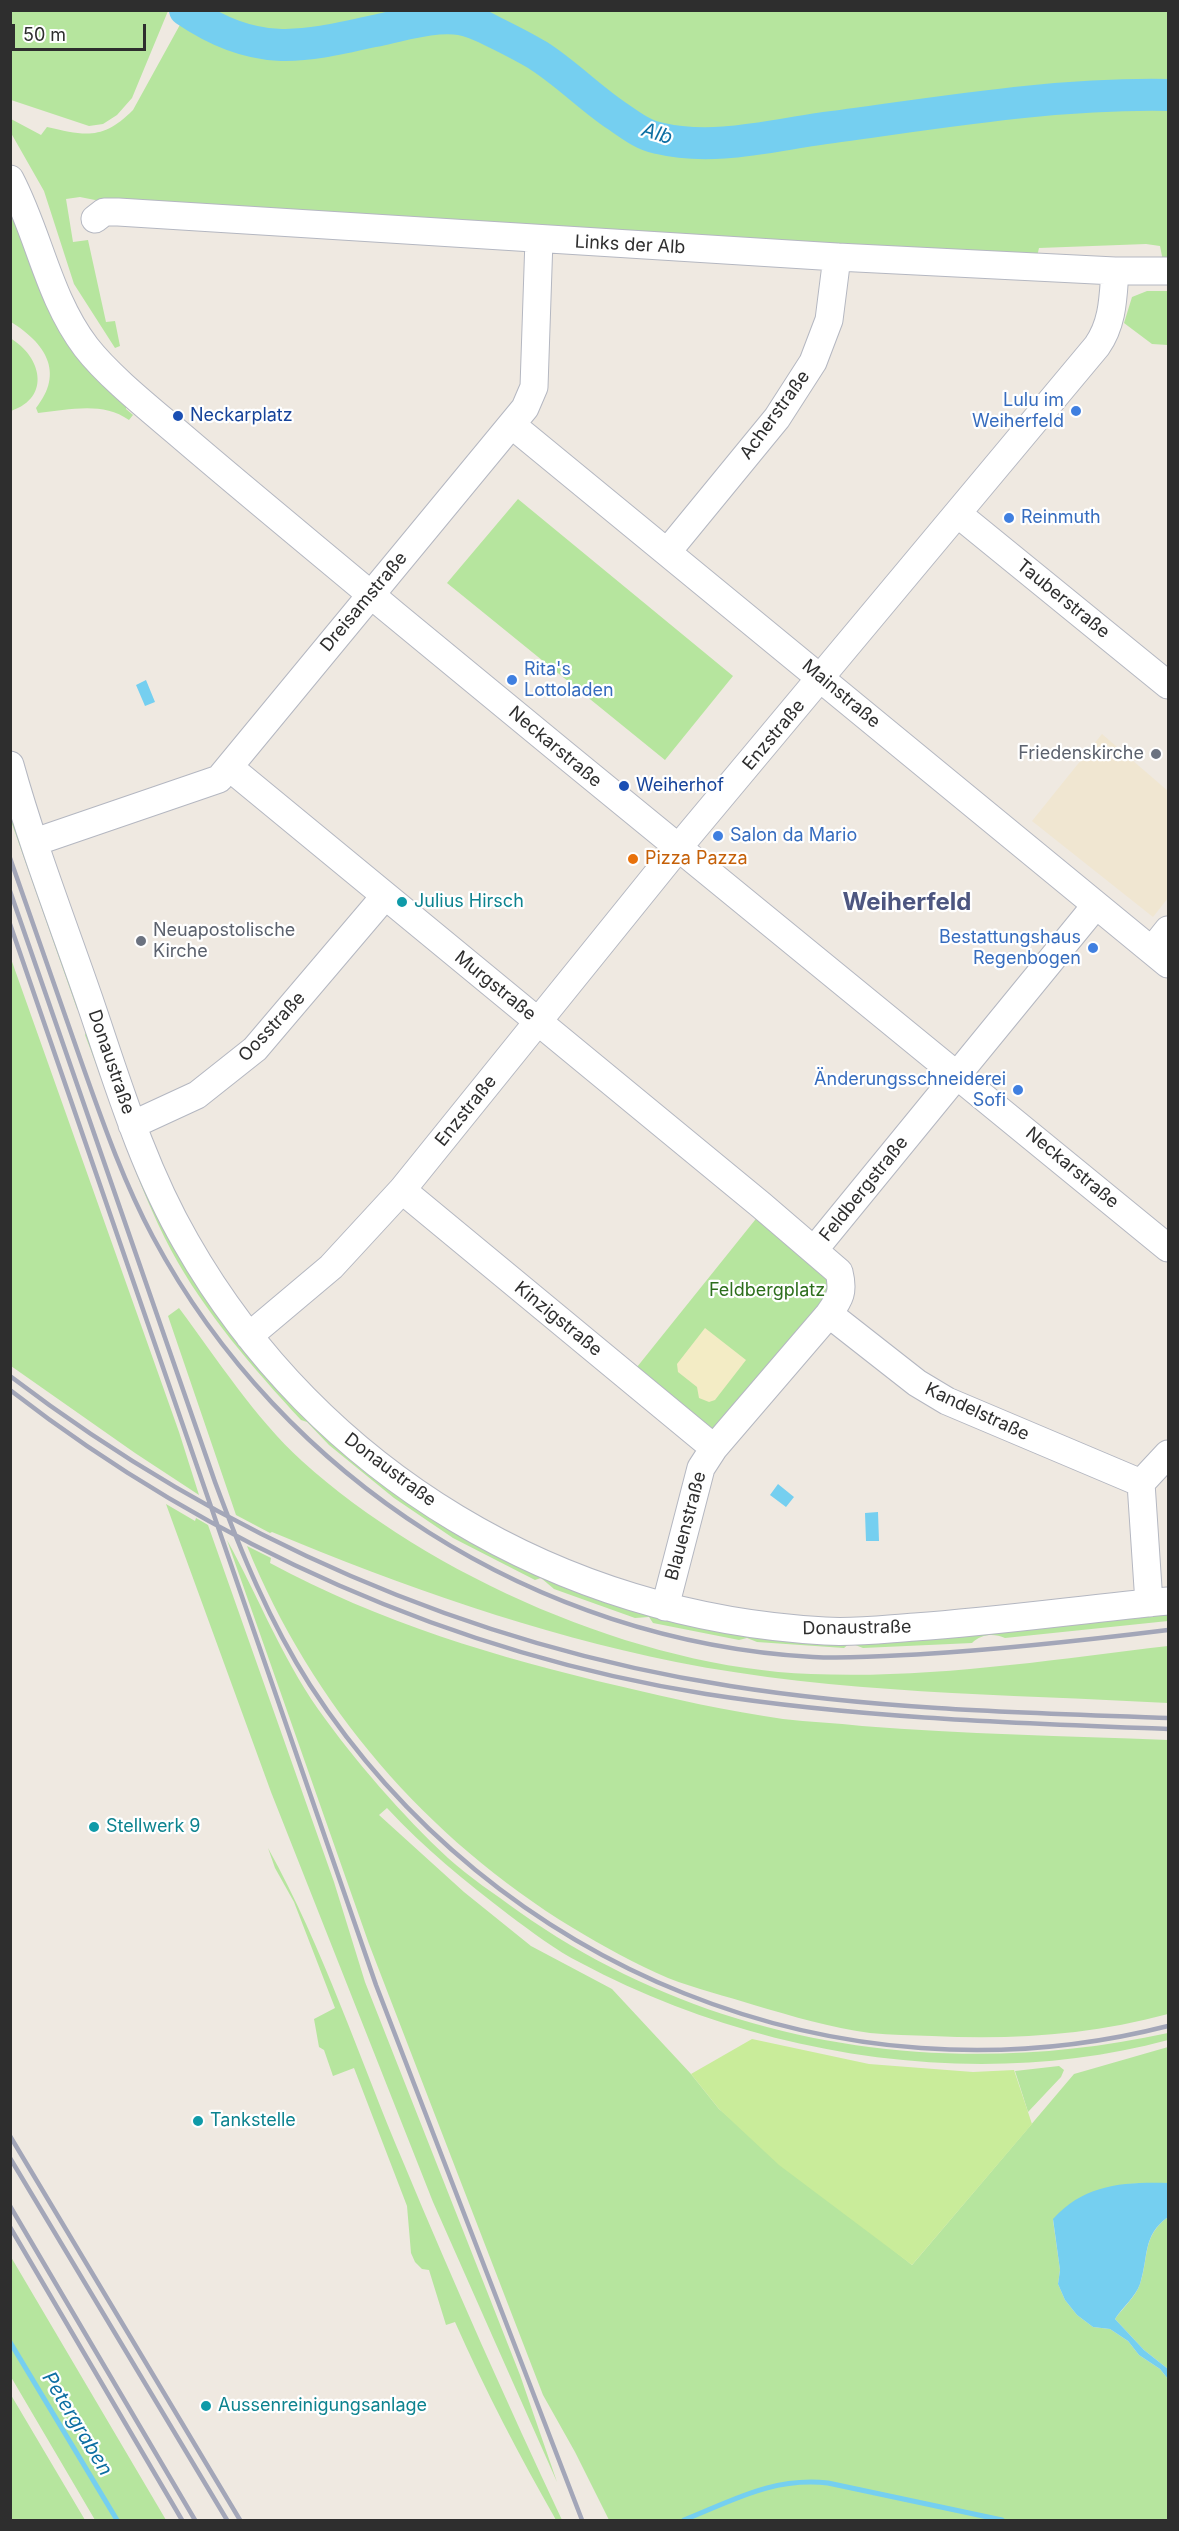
<!DOCTYPE html>
<html>
<head>
<meta charset="utf-8">
<style>
  body { margin:0 }
  #map { position:relative; width:1179px; height:2531px; overflow:hidden; background:#efe9e1; font-family:Inter,sans-serif }
  canvas { display:block }
  .frame { position:absolute; inset:0; border:12px solid #2e2e2e; pointer-events:none }
  .scale { position:absolute; left:12px; top:24px; width:134px; height:27px; box-sizing:border-box; border:3px solid #2e2e2e; border-top:0; padding-left:8px; font-size:18px; line-height:21px; white-space:nowrap; color:#2e2e2e; -webkit-text-stroke:4px #fff; paint-order:stroke }
</style>
</head>
<body>
<div id="map">
<canvas width="1179" height="2531"></canvas>
<div class="frame"></div>
<div class="scale">50 m</div>
</div>
<script>
const ctx = document.querySelector('canvas').getContext('2d');
ctx.lineJoin = 'round';
function paint(path, color) {
  ctx.fillStyle = color;
  ctx.fill(path, 'evenodd');
}
function stroke(path, color, width, dash) {
  ctx.strokeStyle = color;
  ctx.lineWidth = width;
  ctx.lineCap = dash ? 'butt' : 'round';
  ctx.setLineDash(dash || []);
  ctx.stroke(path);
}
function label(font, color, halo, rows, align = 'center') {
  ctx.font = font + ' Inter,sans-serif';
  ctx.lineWidth = 4.5;
  ctx.setLineDash([]);
  ctx.textBaseline = 'middle';
  ctx.strokeStyle = halo;
  ctx.fillStyle = color;
  for (const [text, x, y, turn = 0] of rows) {
    ctx.save();
    ctx.translate(x, y);
    ctx.rotate((+turn || 0) * Math.PI / 180);
    ctx.textAlign = isNaN(turn) ? turn : align;
    if (halo) ctx.strokeText(text, 0, 0);
    ctx.fillText(text, 0, 0);
    ctx.restore();
  }
}
const education = new Path2D(`
  M 1102,734 L 1168,791 L 1168,898 L 1153,917 L 1032,821 Z`);
const green = new Path2D(`
  M 11,10 L 168,10 L 168,11 L 132,98 L 117,115 L 103,124 L 89,126 L 11,100 Z
  M 185,11 L 1168,11 L 1168,261 L 1163,261 L 1160,246 L 1146,244 L 1039,248 L 1036,261 L 100,201 L 80,197 L 66,199 L 73,242 L 88,240 L 106,322 L 115,321 L 120,346 L 115,348 L 74,284 L 44,191 L 11,133 L 11,119 L 41,135 L 47,127 C 86,136 103,140 133,110 L 187,12 Z
  M 10,208 L 127,403 L 126,409 L 133,415 L 129,420 C 102,401 69,410 38,413 L 36,408 C 65,372 45,343 11,322 Z
  M 1147,291 L 1168,291 L 1168,345 L 1152,344 L 1124,323 L 1132,297 Z
  M 10,338 C 41,356 52,397 11,411 Z
  M 518,499 L 733,676 L 665,760 L 447,583 Z
  M 10,794 L 167,1222 L 401,1491 L 710,1623 L 1168,1608 L 1168,1621 L 1005,1638 C 994,1633 981,1634 972,1643 L 863,1648 L 850,1643 L 844,1648 L 757,1642 L 747,1638 L 739,1640 L 653,1623 L 649,1617 L 635,1618 L 554,1589 L 541,1578 L 535,1580 L 453,1538 L 394,1498 L 329,1445 L 307,1422 L 301,1420 C 253,1368 205,1313 171,1250 C 135,1181 113,1107 85,1035 C 89,1024 87,1016 77,1009 L 11,821 Z
  M 10,956 L 179,1432 L 199,1495 L 135,1453 L 11,1366 Z
  M 759,1215 L 831,1277 L 831,1291 L 714,1437 L 633,1372 Z
  M 179,1308 C 218,1360 254,1417 302,1461 C 429,1576 639,1668 811,1674 C 930,1679 1050,1660 1168,1646 L 1168,1703 C 1004,1694 838,1694 676,1662 C 537,1634 402,1586 272,1532 L 270,1533 L 236,1515 L 168,1316 Z
  M 166,1504 L 195,1521 L 196,1518 L 208,1525 L 334,1882 L 365,1982 L 520,2375 L 557,2482 L 433,2202 L 271,1792 Z
  M 227,1540 C 258,1596 281,1656 318,1709 C 355,1761 402,1815 448,1858 C 470,1878 495,1894 518,1911 C 708,2046 944,2082 1168,2033 L 1168,2040 C 976,2092 755,2056 581,1963 C 555,1950 532,1932 509,1915 C 466,1882 424,1848 387,1808 L 379,1815 L 464,1892 L 531,1946 L 612,1989 L 691,2074 L 719,2109 L 912,2265 L 1074,2074 L 1168,2047 L 1168,2183 L 1128,2184 L 1053,2220 L 1060,2270 L 1058,2284 L 1065,2300 L 1077,2315 L 1093,2327 L 1110,2329 L 1128,2341 L 1139,2355 L 1160,2369 L 1168,2379 L 1168,2520 L 609,2520 L 575,2452 L 543,2395 L 369,1944 Z
  M 247,1546 L 271,1558 L 270,1563 C 379,1622 498,1658 619,1686 C 673,1699 728,1711 783,1719 C 809,1722 836,1723 862,1726 C 964,1734 1066,1736 1168,1740 L 1168,2014 C 1090,2035 1013,2040 932,2036 C 912,2035 891,2035 870,2033 C 831,2028 792,2016 754,2005 C 726,1996 696,1989 668,1978 C 635,1964 603,1946 573,1928 C 426,1838 312,1706 247,1546 Z
  M 268,1848 C 324,1949 359,2058 404,2164 C 454,2284 507,2403 562,2520 L 556,2520 C 519,2455 485,2390 455,2322 L 446,2325 L 429,2270 L 422,2269 L 415,2262 L 411,2253 L 407,2206 L 354,2068 L 333,2076 L 324,2050 L 319,2047 L 314,2019 L 335,2008 L 294,1902 L 275,1868 Z
  M 1059,2066 L 1064,2070 L 1061,2077 L 1028,2112 L 1015,2071 Z
  M 1168,2217 L 1168,2369 L 1144,2350 L 1115,2319 C 1122,2309 1136,2296 1140,2284 C 1149,2257 1142,2236 1168,2217 Z
  M 10,2257 L 11,2257 L 166,2520 L 95,2520 L 11,2377 Z
  M 10,2395 L 11,2395 L 85,2520 L 11,2520 Z`);
const sand = new Path2D(`
  M 705,1328 L 746,1360 L 715,1400 L 709,1402 L 699,1398 L 697,1387 L 678,1372 L 677,1364 Z`);
const pitch = new Path2D(`
  M 752,2039 L 869,2064 L 973,2072 L 1014,2070 L 1032,2124 L 912,2265 L 779,2165 L 719,2109 L 691,2074 Z`);
const water = new Path2D(`
  M 146,680 L 155,702 L 145,706 L 136,685 Z
  M 778,1484 L 794,1497 L 786,1507 L 770,1495 Z
  M 878,1512 L 879,1541 L 866,1541 L 865,1513 Z
  M 1168,2183 L 1168,2217 C 1142,2236 1149,2256 1140,2284 C 1136,2296 1122,2308 1115,2319 L 1144,2350 L 1168,2369 L 1168,2379 L 1160,2369 L 1139,2355 L 1128,2341 L 1110,2329 L 1093,2327 L 1077,2315 L 1065,2300 L 1058,2284 L 1060,2270 L 1053,2219 C 1085,2184 1123,2182 1168,2183 Z`);
const stream = new Path2D(`
  M 10,2342 L 117,2520
  M 684,2520 C 734,2500 773,2477 828,2483 L 1002,2520`);
const river = new Path2D(`
  M 185,10 C 260,61 306,46 388,28 C 411,23 436,16 460,19 C 474,21 486,28 498,34 C 512,41 526,48 539,56 C 567,74 590,98 617,116 C 630,125 643,135 658,138 C 716,152 776,134 833,127 C 945,112 1056,93 1168,95`);
const minor = new Path2D(`
  M 10,179 C 39,234 48,297 86,347 C 110,378 155,413 185,439 C 254,498 325,556 394,614 C 651,827 912,1036 1168,1248
  M 95,219 L 104,212 L 118,212 L 837,257 L 1115,271 L 1168,271
  M 512,425 L 1168,964
  M 958,514 L 1168,685
  M 668,551 L 777,418 L 813,362 L 829,320 L 837,257
  M 10,765 C 32,844 62,921 89,999 C 117,1081 142,1166 186,1242 C 318,1474 561,1617 825,1631 C 855,1633 885,1629 915,1627 C 1000,1621 1084,1609 1168,1601
  M 229,767 L 761,1205 L 839,1272 C 844,1292 840,1298 829,1314 L 714,1448 L 701,1468 L 665,1607
  M 35,842 L 219,779 L 525,408 L 534,387 L 539,239
  M 1152,950 L 1168,930
  M 132,1125 L 197,1095 L 255,1049 L 385,896
  M 402,1190 L 714,1448
  M 814,1250 L 1096,905
  M 829,1314 L 917,1383 L 947,1401 L 1141,1483
  M 249,1336 L 331,1267 L 402,1190 L 678,848 L 1097,346 C 1113,323 1113,298 1115,271
  M 1149,1603 L 1141,1483 L 1168,1454`);
const rail = new Path2D(`
  M 10,858 C 34,926 57,993 81,1061 C 102,1120 123,1181 153,1237 C 283,1480 537,1641 813,1657 C 850,1659 887,1656 924,1654 C 1006,1649 1087,1640 1168,1630
  M 10,891 L 215,1482 C 241,1552 269,1621 310,1685 C 494,1969 839,2110 1168,2026
  M 10,924 L 376,1985 L 582,2520
  M 10,1376 C 221,1537 468,1645 730,1686 C 875,1709 1022,1713 1168,1718
  M 10,1390 C 211,1546 455,1654 706,1694 C 859,1718 1014,1723 1168,1729
  M 10,2136 L 240,2520
  M 10,2158 L 227,2520
  M 10,2206 L 195,2520
  M 10,2227 L 182,2520`);
const markers = [
  [1076,411,6,"#3f7fe0"],
  [178,416,6,"#1a4fb4"],
  [1009,518,6,"#3f7fe0"],
  [512,680,6,"#3f7fe0"],
  [1156,754,6,"#6b7280"],
  [624,786,6,"#1a4fb4"],
  [718,836,6,"#3f7fe0"],
  [633,859,6,"#e8710a"],
  [402,902,6,"#0f9aa8"],
  [141,941,6,"#6b7280"],
  [1093,948,6,"#3f7fe0"],
  [1018,1090,6,"#3f7fe0"],
  [94,1827,6,"#0f9aa8"],
  [198,2121,6,"#0f9aa8"],
  [206,2406,6,"#0f9aa8"]
];
const streetNames = [
  ["Links der Alb",630,245,3],
  ["Acherstraße",775,415,-54],
  ["Tauberstraße",1063,599,39],
  ["Dreisamstraße",364,602,-50],
  ["Mainstraße",841,694,40],
  ["Enzstraße",774,735,-50],
  ["Neckarstraße",555,747,40],
  ["Murgstraße",495,986,39],
  ["Oosstraße",272,1027,-47],
  ["Donaustraße",111,1062,71],
  ["Enzstraße",466,1111,-51],
  ["Neckarstraße",1072,1168,40],
  ["Feldbergstraße",864,1189,-51],
  ["Kinzigstraße",558,1319,39],
  ["Kandelstraße",977,1412,25],
  ["Donaustraße",390,1470,37],
  ["Blauenstraße",686,1526,-75],
  ["Donaustraße",857,1628,-1]
];
const shopNames = [
  ["Lulu im",1064,401],
  ["Weiherfeld",1064,422],
  ["Reinmuth",1021,518,"left"],
  ["Rita's",524,670,"left"],
  ["Lottoladen",524,691,"left"],
  ["Salon da Mario",730,836,"left"],
  ["Bestattungshaus",1081,938],
  ["Regenbogen",1081,959],
  ["Änderungsschneiderei",1006,1080],
  ["Sofi",1006,1101]
];
const transitNames = [
  ["Neckarplatz",190,416],
  ["Weiherhof",636,786]
];
const worshipNames = [
  ["Friedenskirche",1144,754],
  ["Neuapostolische",153,931,"left"],
  ["Kirche",153,952,"left"]
];
const foodNames = [
  ["Pizza Pazza",645,859]
];
const cultureNames = [
  ["Julius Hirsch",414,902],
  ["Stellwerk 9",106,1827],
  ["Tankstelle",210,2121],
  ["Aussenreinigungsanlage",218,2406]
];
const parkNames = [
  ["Feldbergplatz",767,1291]
];
const waterNames = [
  ["Alb",657,134,17],
  ["Petergraben",77,2424,59]
];
const districtNames = [
  ["Weiherfeld",907,903]
];
paint(education, '#f0e6d1');
paint(green, '#b6e59e');
paint(sand, '#f3ecc5');
paint(pitch, '#c9ec9a');
paint(water, '#75cff0');
stroke(stream, '#75cff0', 5);
stroke(river, '#75cff0', 32);
stroke(minor, '#b4b7c1', 29);
stroke(minor, '#fff', 27);
stroke(rail, '#a3a6b8', 4.5);
for (const [x, y, r, color] of markers) {
  const dot = new Path2D();
  dot.arc(x, y, r, 0, 2 * Math.PI);
  ctx.fillStyle = color;
  ctx.fill(dot);
  stroke(dot, '#fff', 2);
}
label('18px', '#2e2e2e', '#fff', streetNames);
label('18px', '#366cbe', '#fff', shopNames, 'right');
label('18px', '#164399', '#fff', transitNames, 'left');
label('18px', '#5b616d', '#fff', worshipNames, 'right');
label('18px', '#c56008', '#fff', foodNames, 'left');
label('18px', '#0d838f', '#fff', cultureNames, 'left');
label('18px', '#2c6e1b', '#fff', parkNames);
label('italic 20px', '#0d6fa3', '#fff', waterNames);
label('bold 24px', '#4d5680', '#fff', districtNames);
</script>
</body>
</html>
